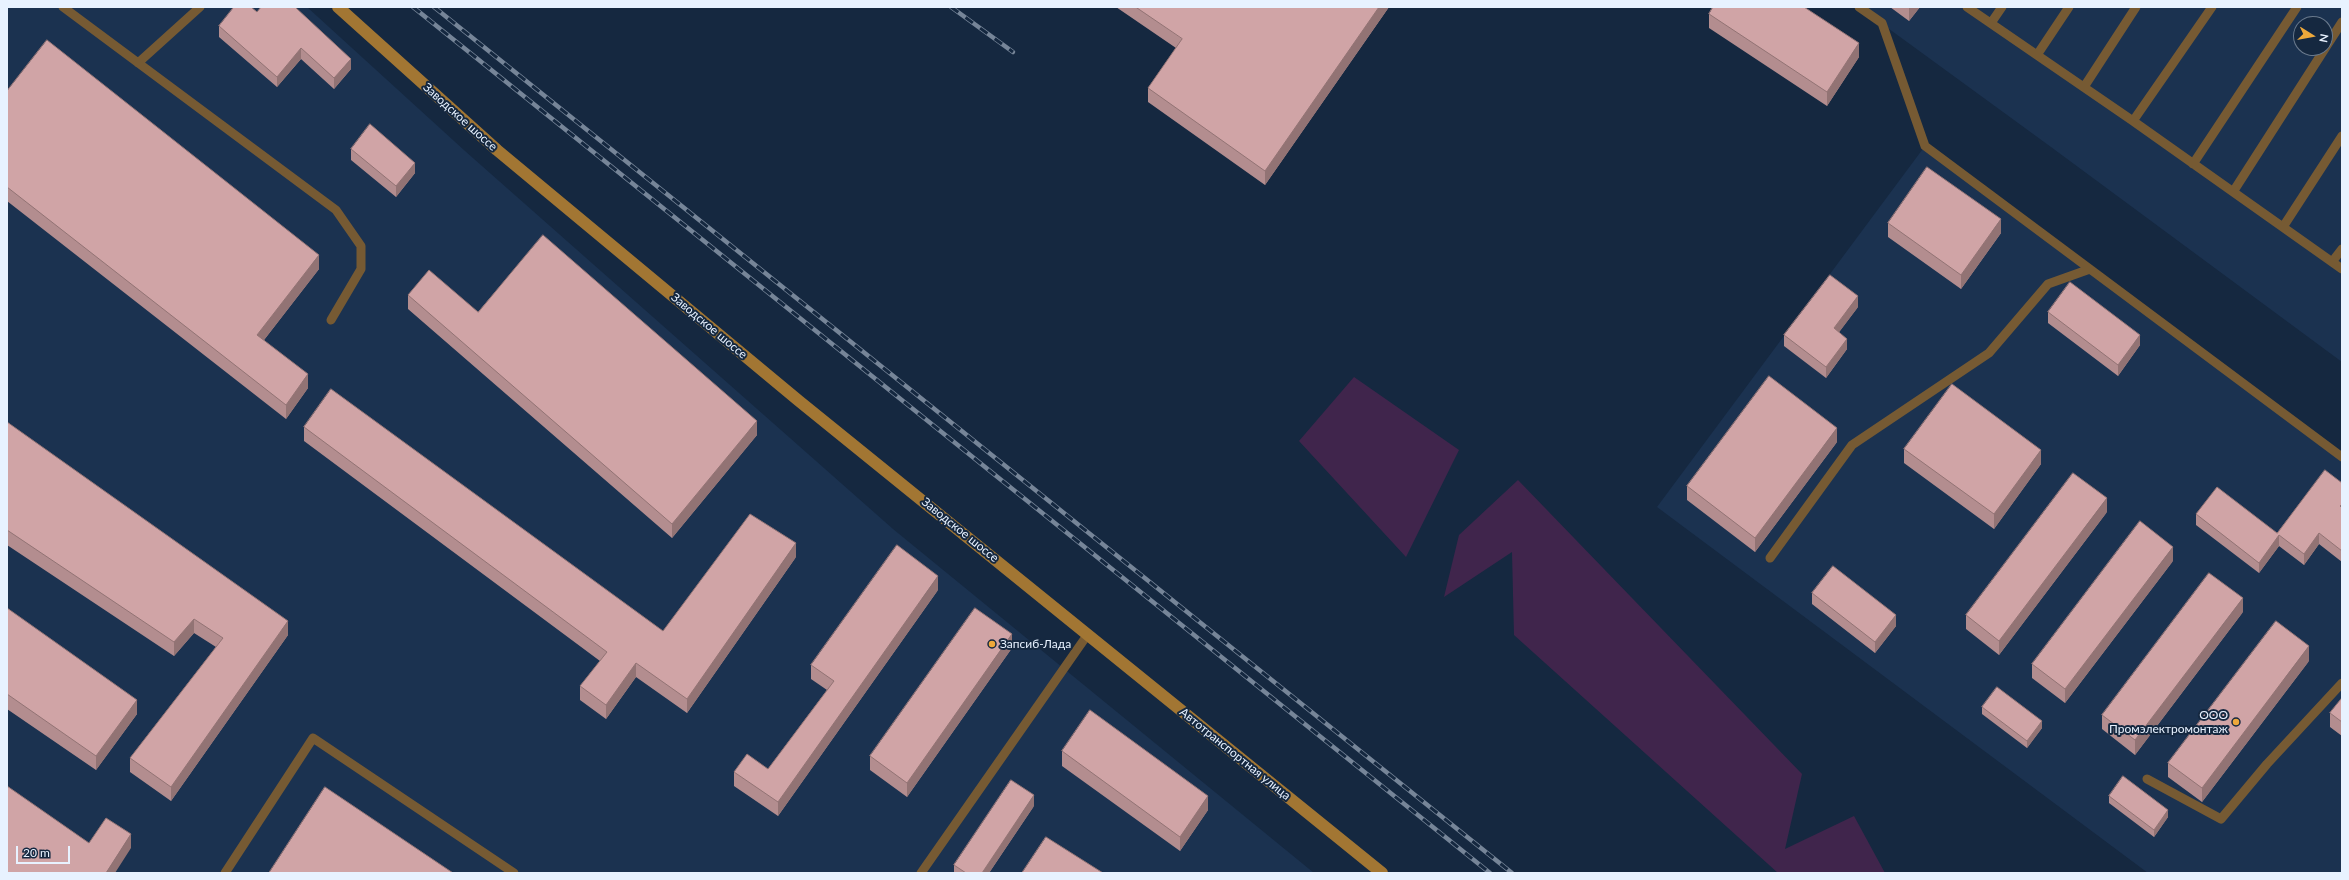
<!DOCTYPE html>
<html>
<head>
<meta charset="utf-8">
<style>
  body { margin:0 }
  #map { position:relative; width:2349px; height:880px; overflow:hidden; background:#152840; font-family:Lato,sans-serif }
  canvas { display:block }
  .frame { position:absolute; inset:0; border:8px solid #e8f2ff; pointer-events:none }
  .north { position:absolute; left:2293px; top:16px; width:40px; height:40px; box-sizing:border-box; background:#152840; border:1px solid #69798c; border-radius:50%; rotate:101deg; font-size:11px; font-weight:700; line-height:16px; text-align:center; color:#e8f2ff }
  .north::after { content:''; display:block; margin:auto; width:14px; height:18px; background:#eda83b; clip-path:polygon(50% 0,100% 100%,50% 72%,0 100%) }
  .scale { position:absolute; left:16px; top:846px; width:54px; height:18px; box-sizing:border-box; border:2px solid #e8f2ff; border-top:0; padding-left:5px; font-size:12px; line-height:14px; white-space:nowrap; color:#e8f2ff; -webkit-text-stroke:3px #152840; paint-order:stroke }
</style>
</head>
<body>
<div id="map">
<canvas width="2349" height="880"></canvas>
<div class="frame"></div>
<div class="north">N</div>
<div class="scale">20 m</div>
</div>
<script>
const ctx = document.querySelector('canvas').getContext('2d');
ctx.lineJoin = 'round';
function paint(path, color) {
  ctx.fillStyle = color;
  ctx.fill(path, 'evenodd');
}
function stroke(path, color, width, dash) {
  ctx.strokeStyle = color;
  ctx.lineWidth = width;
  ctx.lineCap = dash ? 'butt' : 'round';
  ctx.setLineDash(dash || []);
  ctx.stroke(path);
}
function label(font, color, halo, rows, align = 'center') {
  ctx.font = font + ' Lato,sans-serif';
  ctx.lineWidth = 4;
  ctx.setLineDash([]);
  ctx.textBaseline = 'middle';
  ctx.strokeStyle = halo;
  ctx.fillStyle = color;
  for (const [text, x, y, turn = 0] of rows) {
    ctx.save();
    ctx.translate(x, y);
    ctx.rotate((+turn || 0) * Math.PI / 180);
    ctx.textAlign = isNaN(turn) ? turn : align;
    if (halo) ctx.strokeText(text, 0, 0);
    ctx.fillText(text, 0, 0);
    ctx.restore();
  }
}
const built = new Path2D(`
  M 7,7 L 307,7 L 465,151 L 893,529 L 1314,873 L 7,873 Z
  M 1859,7 L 2342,7 L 2342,362 L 2051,147 ZM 2301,24 L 2325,24 L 2325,48 L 2301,48 Z
  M 1925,146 L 2342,457 L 2342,873 L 2148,873 L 1657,507 Z`);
const green = new Path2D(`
  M 1354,377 L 1459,450 L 1406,557 L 1299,441 Z
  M 1518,480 L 1802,774 L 1785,849 L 1854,816 L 1885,873 L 1778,873 L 1514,635 L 1512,552 L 1444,597 L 1459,535 Z`);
const lane = new Path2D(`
  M 63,7 L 336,210 L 361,246 L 361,269 L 331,320
  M 1859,7 L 1882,23 L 1925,146 L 2342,457
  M 1967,7 L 2133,121
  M 2212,7 L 2133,121 L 2342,269
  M 1991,23 L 2002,7
  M 2037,55 L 2069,7
  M 138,63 L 200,7
  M 2084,87 L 2136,7
  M 2193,164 L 2297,7
  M 2233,192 L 2342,22
  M 2283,227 L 2342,136
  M 2332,262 L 2342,249
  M 1770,558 L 1852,445 L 1989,353 L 2048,284 L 2090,269
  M 2147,779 L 2221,819 L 2267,764 L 2342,683
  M 225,873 L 313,738 L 514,873
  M 921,873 L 1088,634`);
const secondary = new Path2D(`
  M 338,7 L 497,150 L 799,401 L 1382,873`);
const rail = new Path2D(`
  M 413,7 L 1490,873
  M 434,7 L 1512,873
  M 951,7 L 1013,52`);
const wall = new Path2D(`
  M 1116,7 L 1389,7 L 1265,185 L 1148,102 L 1148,88 L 1176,48 Z
  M 1890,7 L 1920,7 L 1909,21 Z
  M 257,12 L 351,69 L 334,89 L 301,59 L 277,87 L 219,37 L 219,26 Z
  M 1709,14 L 1859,57 L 1827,106 L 1709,28 Z
  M 7,91 L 319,269 L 264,340 L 308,388 L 286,419 L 7,201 Z
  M 351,149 L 415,173 L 396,197 L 351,160 Z
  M 1888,223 L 2001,233 L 1961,289 L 1888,237 Z
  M 408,295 L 478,312 L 757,435 L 672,538 L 408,309 Z
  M 1858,307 L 1839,332 L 1847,349 L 1826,378 L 1784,346 L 1784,335 Z
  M 2342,307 L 2342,316 L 2341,315 L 2341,308 Z
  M 2048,312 L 2140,345 L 2118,376 L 2048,323 Z
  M 7,422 L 288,635 L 171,801 L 130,772 L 130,758 L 216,647 L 194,633 L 174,656 L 7,545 Z
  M 304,427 L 663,631 L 796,557 L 687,713 L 636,677 L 606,719 L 580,700 L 580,686 L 600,661 L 304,441 Z
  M 1837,442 L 1755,552 L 1687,500 L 1687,486 Z
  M 1904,449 L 2041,464 L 1994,529 L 1904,463 Z
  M 2342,483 L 2342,562 L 2319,544 L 2304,565 L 2279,546 L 2259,573 L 2196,525 L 2196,514 L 2277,533 Z
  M 2107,512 L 1999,655 L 1966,629 L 1966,615 Z
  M 2173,561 L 2065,703 L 2032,678 L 2032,664 Z
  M 938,590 L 778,816 L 734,786 L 734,772 L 768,769 L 827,690 L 811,679 L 811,665 Z
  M 1812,593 L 1896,626 L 1875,653 L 1812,604 Z
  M 7,608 L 137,714 L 96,770 L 7,709 Z
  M 2243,612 L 2135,755 L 2102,729 L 2102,715 Z
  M 1012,648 L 907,797 L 870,770 L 870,756 Z
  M 2309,661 L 2202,802 L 2168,777 L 2168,763 Z
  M 2342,698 L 2342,736 L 2330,727 L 2330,713 Z
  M 1982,707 L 2042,728 L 2027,748 L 1982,714 Z
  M 1062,751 L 1208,810 L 1180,851 L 1062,766 Z
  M 2109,796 L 2168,817 L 2154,837 L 2109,803 Z
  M 1034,806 L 989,873 L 954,873 L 954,865 Z`);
const shadedWall = new Path2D(`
  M 1379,7 L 1389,7 L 1265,185 L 1265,171 Z
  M 1909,7 L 1920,7 L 1909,21 Z
  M 1859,43 L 1859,57 L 1827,106 L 1827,92 Z
  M 301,48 L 301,59 L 277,87 L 277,77 Z
  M 351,59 L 351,69 L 334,89 L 334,78 Z
  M 415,163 L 415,173 L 396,197 L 396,186 Z
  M 2001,219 L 2001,233 L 1961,289 L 1961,275 Z
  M 319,255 L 319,269 L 257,349 L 257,335 Z
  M 1858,296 L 1858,307 L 1834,339 L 1834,328 Z
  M 2140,335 L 2140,345 L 2118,376 L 2118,365 Z
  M 1847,339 L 1847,349 L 1826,378 L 1826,367 Z
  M 308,374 L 308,388 L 286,419 L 286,405 Z
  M 757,421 L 757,435 L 672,538 L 672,524 Z
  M 1837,428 L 1837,442 L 1755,552 L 1755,538 Z
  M 2041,450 L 2041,464 L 1994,529 L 1994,514 Z
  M 2107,498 L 2107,512 L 1999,655 L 1999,641 Z
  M 2319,533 L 2319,544 L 2304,565 L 2304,554 Z
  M 2279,535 L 2279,546 L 2259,573 L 2259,563 Z
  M 796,543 L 796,557 L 687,713 L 687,699 Z
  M 2173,547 L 2173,561 L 2065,703 L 2065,689 Z
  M 938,576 L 938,590 L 778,816 L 778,802 Z
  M 2243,598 L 2243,612 L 2135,755 L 2135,740 Z
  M 1896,615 L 1896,626 L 1875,653 L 1875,642 Z
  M 194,619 L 194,633 L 174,656 L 174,642 Z
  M 288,621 L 288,635 L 171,801 L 171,787 Z
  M 1012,634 L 1012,648 L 907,797 L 907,783 Z
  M 2309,646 L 2309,661 L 2202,802 L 2202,788 Z
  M 636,663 L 636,677 L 606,719 L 606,705 Z
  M 137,700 L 137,714 L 96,770 L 96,756 Z
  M 2042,721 L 2042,728 L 2027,748 L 2027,741 Z
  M 1034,795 L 1034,806 L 989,873 L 982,873 Z
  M 1208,796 L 1208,810 L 1180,851 L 1180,837 Z
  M 2168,810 L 2168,817 L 2154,837 L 2154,830 Z
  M 131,834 L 131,848 L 115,873 L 106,873 Z`);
const building = new Path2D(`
  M 234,7 L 251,7 L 257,12 L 261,7 L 295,7 L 351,59 L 334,78 L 301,48 L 277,77 L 219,26 Z
  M 1136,7 L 1379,7 L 1265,171 L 1148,88 L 1182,39 Z
  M 1713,7 L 1804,7 L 1859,43 L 1827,92 L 1709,14 Z
  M 47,40 L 319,255 L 257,335 L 308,374 L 286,405 L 7,187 L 7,91 Z
  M 370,124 L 415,163 L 396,186 L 351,149 Z
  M 1927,167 L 2001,219 L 1961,275 L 1888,223 Z
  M 543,235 L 757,421 L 672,524 L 408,295 L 429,270 L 478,312 Z
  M 1830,275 L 1858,296 L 1834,328 L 1847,339 L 1826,367 L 1784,335 Z
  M 2070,282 L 2140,335 L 2118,365 L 2048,312 Z
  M 1769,376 L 1837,428 L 1755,538 L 1687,486 Z
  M 1952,384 L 2041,450 L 1994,514 L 1904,449 Z
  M 331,389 L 663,631 L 750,514 L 796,543 L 687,699 L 636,663 L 606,705 L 580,686 L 607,652 L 304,427 Z
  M 7,422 L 288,621 L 171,787 L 130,758 L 223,638 L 194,619 L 174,642 L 7,530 Z
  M 2325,470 L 2342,483 L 2342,504 L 2340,506 L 2342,508 L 2342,551 L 2319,533 L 2304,554 L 2279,535 L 2259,563 L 2196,514 L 2217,487 L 2277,533 Z
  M 2073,473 L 2107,498 L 1999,641 L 1966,615 Z
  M 2140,521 L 2173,547 L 2065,689 L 2032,664 Z
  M 897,545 L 938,576 L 778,802 L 734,772 L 747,754 L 768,769 L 834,681 L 811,665 Z
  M 1833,566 L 1896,615 L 1875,642 L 1812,593 Z
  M 2209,573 L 2243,598 L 2135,740 L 2102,715 Z
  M 7,608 L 137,700 L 96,756 L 7,694 Z
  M 975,608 L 1012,634 L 907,783 L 870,756 Z
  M 2276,621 L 2309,646 L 2202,788 L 2168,763 Z
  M 1997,687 L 2042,721 L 2027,741 L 1982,707 Z
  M 2342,698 L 2342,722 L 2330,713 Z
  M 1090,710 L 1208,796 L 1180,837 L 1062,751 Z
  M 2123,776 L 2168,810 L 2154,830 L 2109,796 Z
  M 1011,780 L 1034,795 L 982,873 L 966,873 L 954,865 Z
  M 7,786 L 89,843 L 106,818 L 131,834 L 106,873 L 7,873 Z
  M 325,787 L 453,873 L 269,873 Z
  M 1046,837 L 1103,873 L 1022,873 Z`);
const markers = [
  [992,644,4,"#eda83b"],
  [2236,722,4,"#eda83b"]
];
const streetNames = [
  ["Заводское шоссе",460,117,42],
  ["Заводское шоссе",709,326,40],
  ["Заводское шоссе",960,530,39],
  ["Автотранспортная улица",1235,754,39]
];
const poiNames = [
  ["Запсиб-Лада",1000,644],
  ["ООО",2228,715,"right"],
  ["Промэлектромонтаж",2228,729,"right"]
];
paint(built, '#1b3250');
paint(green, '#40254c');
stroke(lane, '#765a33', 9);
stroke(secondary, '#a27633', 12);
stroke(rail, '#768598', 4.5);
stroke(rail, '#152840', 3, [9]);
paint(wall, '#b38d8f');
paint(shadedWall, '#927374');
paint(building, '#d0a4a6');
stroke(building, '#927374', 1);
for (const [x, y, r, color] of markers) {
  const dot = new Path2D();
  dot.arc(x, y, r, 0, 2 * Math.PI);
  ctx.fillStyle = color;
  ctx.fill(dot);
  stroke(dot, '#152840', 1.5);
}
label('12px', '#e8f2ff', '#152840', streetNames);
label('12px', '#e8f2ff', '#152840', poiNames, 'left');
</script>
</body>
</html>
